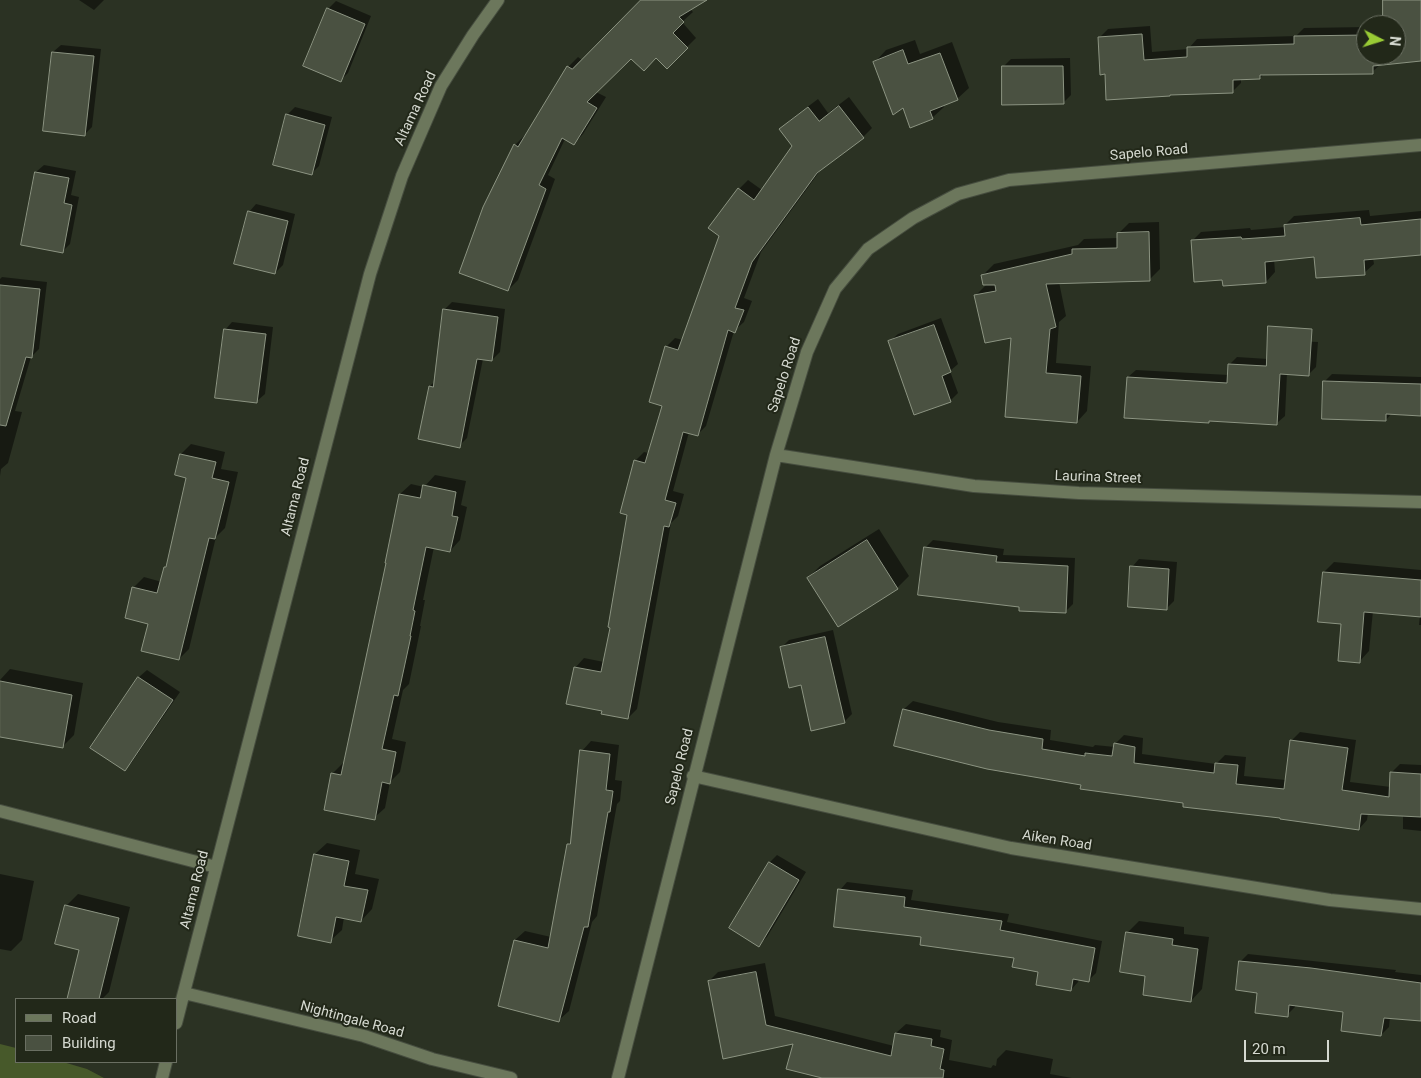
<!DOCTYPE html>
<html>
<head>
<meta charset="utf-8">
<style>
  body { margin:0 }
  #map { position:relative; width:1421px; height:1078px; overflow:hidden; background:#2b3223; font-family:Roboto,sans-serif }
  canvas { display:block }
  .legend { position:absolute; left:15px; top:998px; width:162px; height:65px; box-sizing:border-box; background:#222819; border:1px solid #6a6f62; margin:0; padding:6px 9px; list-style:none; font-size:15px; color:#d5d9d0 }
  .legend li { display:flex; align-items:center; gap:10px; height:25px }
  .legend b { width:25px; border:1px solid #6a6f62 }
  .north { position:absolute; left:1356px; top:15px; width:50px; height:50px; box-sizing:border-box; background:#222819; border:1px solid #6a6f62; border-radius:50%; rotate:95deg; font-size:14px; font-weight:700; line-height:20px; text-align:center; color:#d5d9d0 }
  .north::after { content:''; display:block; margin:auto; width:18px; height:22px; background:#99cb35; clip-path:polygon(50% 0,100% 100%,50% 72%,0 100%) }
  .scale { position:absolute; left:1244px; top:1040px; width:85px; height:22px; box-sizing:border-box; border:2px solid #d5d9d0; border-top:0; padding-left:6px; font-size:15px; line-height:18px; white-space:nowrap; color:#d5d9d0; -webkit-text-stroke:4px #222819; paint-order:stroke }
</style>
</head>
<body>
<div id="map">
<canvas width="1421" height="1078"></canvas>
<ul class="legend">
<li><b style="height:6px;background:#6c775c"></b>Road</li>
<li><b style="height:14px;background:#4a5141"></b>Building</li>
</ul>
<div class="north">N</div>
<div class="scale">20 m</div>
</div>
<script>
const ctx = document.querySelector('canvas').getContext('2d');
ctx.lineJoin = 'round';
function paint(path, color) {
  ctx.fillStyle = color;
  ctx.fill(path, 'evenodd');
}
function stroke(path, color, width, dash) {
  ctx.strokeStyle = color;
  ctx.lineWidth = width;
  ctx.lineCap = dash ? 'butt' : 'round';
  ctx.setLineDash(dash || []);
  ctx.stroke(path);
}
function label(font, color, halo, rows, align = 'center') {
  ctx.font = font + ' Roboto,sans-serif';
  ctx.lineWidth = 4;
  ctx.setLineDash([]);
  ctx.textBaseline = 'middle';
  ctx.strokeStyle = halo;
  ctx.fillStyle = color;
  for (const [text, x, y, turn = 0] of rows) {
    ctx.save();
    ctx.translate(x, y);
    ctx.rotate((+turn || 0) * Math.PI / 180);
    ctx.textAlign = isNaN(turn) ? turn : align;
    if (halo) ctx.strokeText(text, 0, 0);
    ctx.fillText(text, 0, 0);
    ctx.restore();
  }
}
const green = new Path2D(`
  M 0,1044 L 16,1048 L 16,1062 L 63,1062 L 87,1069 L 104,1078 L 0,1078 Z`);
const shadow = new Path2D(`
  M 79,0 L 104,0 L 94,10 Z
  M 643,0 L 705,0 L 690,9 L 693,12 L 682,22 L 696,38 L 667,67 L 656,57 L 631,57 L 596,92 L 606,97 L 583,134 L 574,144 L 565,139 L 548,175 L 555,179 L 518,280 L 508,290 L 515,145 L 525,135 L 526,136 L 568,67 L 578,57 L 582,60 Z
  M 1384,0 L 1421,0 L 1421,60 L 1381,64 L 1372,72 L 1264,74 L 1260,78 L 1241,78 L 1241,83 L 1232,92 L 1106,73 L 1099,38 L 1108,29 L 1150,26 L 1152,52 L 1188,49 L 1197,39 L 1296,36 L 1304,28 L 1366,27 L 1366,55 L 1396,55 L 1396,25 L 1384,25 Z
  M 336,1 L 371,16 L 348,73 L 340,81 L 328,9 Z
  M 915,40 L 920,54 L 952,42 L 969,88 L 957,99 L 943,105 L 944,107 L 932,118 L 903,106 L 875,62 L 886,50 Z
  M 61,45 L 101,49 L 92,127 L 84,135 L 53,52 Z
  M 1070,58 L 1071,95 L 1063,103 L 1003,67 L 1011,59 Z
  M 849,97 L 872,128 L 863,137 L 822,168 L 761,252 L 744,298 L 752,301 L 744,322 L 734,331 L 706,426 L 697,435 L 689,432 L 673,491 L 684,494 L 678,516 L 671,523 L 637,709 L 628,718 L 604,710 L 575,668 L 584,658 L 604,662 L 612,627 L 635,461 L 644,452 L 649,453 L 664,405 L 666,347 L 675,338 L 683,340 L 739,189 L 748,180 L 762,190 L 794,146 L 781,129 L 790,120 L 818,99 L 828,113 Z
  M 295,107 L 332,117 L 319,166 L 311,174 L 287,115 Z
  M 44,165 L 76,171 L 71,195 L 79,197 L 70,244 L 62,252 L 36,172 Z
  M 256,204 L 295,214 L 283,265 L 275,273 L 249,212 Z
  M 1369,210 L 1370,216 L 1421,211 L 1421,254 L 1373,258 L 1374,264 L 1364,273 L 1315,256 L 1274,259 L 1275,272 L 1266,282 L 1223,278 L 1192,241 L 1201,232 L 1250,228 L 1251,230 L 1285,227 L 1285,225 L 1294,216 Z
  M 1159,222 L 1160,269 L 1149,280 L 1059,282 L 1066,316 L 1059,322 L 1056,363 L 1091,366 L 1087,411 L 1077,422 L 1012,336 L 975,296 L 987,284 L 983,275 L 994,264 L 1078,245 L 1084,239 L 1118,238 L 1118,234 L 1129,223 Z
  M 2,277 L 47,282 L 39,349 L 31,357 L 15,411 L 22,412 L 8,463 L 1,469 L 0,476 L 0,279 Z
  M 452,302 L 505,309 L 500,352 L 492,360 L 483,359 L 467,438 L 459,446 L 430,386 L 435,381 L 444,310 Z
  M 941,318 L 958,364 L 950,371 L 958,393 L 950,401 L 890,341 L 898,334 Z
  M 232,322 L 273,327 L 265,394 L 257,401 L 225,330 Z
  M 1276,340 L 1318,342 L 1316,367 L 1308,375 L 1287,373 L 1285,416 L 1277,423 L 1210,420 L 1208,422 L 1128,377 L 1136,370 L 1229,375 L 1229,365 L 1237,357 L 1268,359 Z
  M 1332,374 L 1421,377 L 1421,415 L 1392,413 L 1386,420 L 1324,382 Z
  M 191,444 L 225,452 L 221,469 L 238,472 L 225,528 L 216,537 L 189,649 L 179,659 L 149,623 L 126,617 L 134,587 L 144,577 L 162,582 L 165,567 L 167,565 L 188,477 L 181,454 Z
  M 435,475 L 466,481 L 461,505 L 467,507 L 460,540 L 450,551 L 434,547 L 423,600 L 425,600 L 420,626 L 421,626 L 409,684 L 403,690 L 392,739 L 406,742 L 400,772 L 390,782 L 385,808 L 374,818 L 332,774 L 343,763 L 345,764 L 400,494 L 411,484 L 424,487 Z
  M 879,529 L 909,576 L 897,588 L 808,578 L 820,566 Z
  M 933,540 L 1004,549 L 1003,555 L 1075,558 L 1073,604 L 1065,612 L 925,548 Z
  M 1139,559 L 1177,562 L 1174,601 L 1166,609 L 1132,567 Z
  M 1334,562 L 1421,570 L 1421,625 L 1419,625 L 1420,615 L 1373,611 L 1369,651 L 1359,662 L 1324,572 Z
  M 833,630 L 852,714 L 844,722 L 802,683 L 781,648 L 789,640 Z
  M 10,669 L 83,683 L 74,735 L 62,747 L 0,735 L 0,680 Z
  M 147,670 L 180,692 L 132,762 L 125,770 L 92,747 L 139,677 Z
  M 913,701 L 998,722 L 1051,730 L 1050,740 L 1093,747 L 1095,745 L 1115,747 L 1115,744 L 1124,735 L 1143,738 L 1142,754 L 1216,764 L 1225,755 L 1246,757 L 1244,776 L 1286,780 L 1291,741 L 1300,732 L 1356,740 L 1350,782 L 1391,787 L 1392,772 L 1400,764 L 1421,765 L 1421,831 L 1403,829 L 1403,815 L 1368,813 L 1367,820 L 1359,829 L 1185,802 L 1082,783 L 896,745 L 904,709 Z
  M 591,741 L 619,745 L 615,780 L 622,781 L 620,801 L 617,804 L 597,916 L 592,922 L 569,1011 L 559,1020 L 515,940 L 525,931 L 551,937 L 568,845 L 571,841 L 582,751 Z
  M 327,843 L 360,850 L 355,874 L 379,879 L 372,909 L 361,921 L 344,917 L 342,930 L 330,941 L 315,854 Z
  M 777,855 L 806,872 L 767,937 L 759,945 L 770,862 Z
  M 0,874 L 34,881 L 22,940 L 11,951 L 0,949 Z
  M 847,882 L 913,890 L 911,900 L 1009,914 L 1007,922 L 1102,941 L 1096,973 L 1088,981 L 1079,979 L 1078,982 L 1071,990 L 1015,957 L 923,936 L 840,890 Z
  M 78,894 L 130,907 L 109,992 L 102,999 L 78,999 L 69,997 L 80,949 L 66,906 Z
  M 1139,921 L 1184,927 L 1184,934 L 1209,937 L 1202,989 L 1191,1001 L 1147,975 L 1127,933 Z
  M 1248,954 L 1396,970 L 1395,972 L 1421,975 L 1421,1020 L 1390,1017 L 1389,1027 L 1381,1035 L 1345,1010 L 1295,1005 L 1295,1007 L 1287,1015 L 1258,991 L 1240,962 Z
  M 765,963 L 775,1016 L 894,1046 L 896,1033 L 906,1024 L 941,1030 L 940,1037 L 952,1040 L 949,1060 L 991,1068 L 993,1065 L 996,1066 L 997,1059 L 1006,1050 L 1053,1059 L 1050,1074 L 1072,1078 L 828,1078 L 794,1043 L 724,1057 L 709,981 L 718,972 Z`);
const building = new Path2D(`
  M 641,0 L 707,0 L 679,17 L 684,22 L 673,33 L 688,48 L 667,69 L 656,58 L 644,71 L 631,59 L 587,102 L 597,108 L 574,145 L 562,138 L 539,185 L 546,189 L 508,291 L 459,273 L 483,207 L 514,144 L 518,147 L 567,66 L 572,69 Z
  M 1383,0 L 1421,0 L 1421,61 L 1373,66 L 1373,74 L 1260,75 L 1260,79 L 1233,80 L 1233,93 L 1170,95 L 1170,96 L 1106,100 L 1105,74 L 1100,75 L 1098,37 L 1142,34 L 1144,60 L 1187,57 L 1187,47 L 1294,44 L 1294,36 L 1366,35 L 1366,55 L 1396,55 L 1396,25 L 1383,25 Z
  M 327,8 L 365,24 L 341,82 L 303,66 Z
  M 903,50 L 908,64 L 940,53 L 958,100 L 930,111 L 933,119 L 910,128 L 903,108 L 893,115 L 873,62 Z
  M 52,52 L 94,56 L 85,136 L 43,131 Z
  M 1002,66 L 1063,66 L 1064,104 L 1002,105 Z
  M 839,106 L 864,138 L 817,173 L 752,262 L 735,308 L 744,310 L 735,333 L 728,330 L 698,436 L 683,432 L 665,500 L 676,503 L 669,527 L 664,526 L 628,719 L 601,714 L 602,711 L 566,704 L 574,667 L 601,672 L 610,628 L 608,627 L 627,515 L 620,513 L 634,460 L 645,463 L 662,406 L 649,402 L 665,346 L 678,350 L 719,236 L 708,228 L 738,188 L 754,200 L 792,146 L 779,129 L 808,107 L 819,121 Z
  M 286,114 L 325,125 L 312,175 L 273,165 Z
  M 35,172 L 69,178 L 64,203 L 72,205 L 63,253 L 21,245 Z
  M 248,211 L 288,221 L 275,274 L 234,264 Z
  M 1360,218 L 1361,225 L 1421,219 L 1421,255 L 1364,260 L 1365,275 L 1316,278 L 1314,257 L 1265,262 L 1266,283 L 1223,286 L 1222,280 L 1194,282 L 1191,240 L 1241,237 L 1242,239 L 1285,236 L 1284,225 Z
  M 1149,232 L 1150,281 L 1046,284 L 1056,327 L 1050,329 L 1046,373 L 1081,376 L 1077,423 L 1005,417 L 1011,338 L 985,343 L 974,295 L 996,291 L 995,285 L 983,285 L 981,275 L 1072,254 L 1072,249 L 1117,248 L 1117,233 Z
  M 0,285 L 40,289 L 32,358 L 26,357 L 6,426 L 0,425 Z
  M 443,309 L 498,317 L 492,361 L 477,359 L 460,448 L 418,439 L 429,386 L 433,387 Z
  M 934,325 L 951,372 L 942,376 L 951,402 L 914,415 L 888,341 Z
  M 1268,326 L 1312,329 L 1309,376 L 1280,374 L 1277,425 L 1209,421 L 1209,423 L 1124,418 L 1127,377 L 1227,383 L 1228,364 L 1266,366 Z
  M 224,329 L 266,334 L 257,403 L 215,398 Z
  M 1323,381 L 1421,384 L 1421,416 L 1386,414 L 1386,421 L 1322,419 Z
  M 180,454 L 216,462 L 212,478 L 229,482 L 215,539 L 209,538 L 179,660 L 141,651 L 148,624 L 125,618 L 132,587 L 157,593 L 164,567 L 166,567 L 186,478 L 175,475 Z
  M 423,485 L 456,492 L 452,516 L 458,517 L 450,552 L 426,547 L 413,610 L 415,611 L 410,636 L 411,636 L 398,696 L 394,695 L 382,749 L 396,752 L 390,784 L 382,782 L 375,820 L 324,810 L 331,773 L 341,775 L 386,563 L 385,563 L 399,494 L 420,498 Z
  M 867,540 L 898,589 L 838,627 L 807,578 Z
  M 924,547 L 997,556 L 996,562 L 1068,566 L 1066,613 L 1019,611 L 1019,607 L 918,595 Z
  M 1130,566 L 1169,569 L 1167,610 L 1128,607 Z
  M 1323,572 L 1421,580 L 1421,617 L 1364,612 L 1360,663 L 1338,661 L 1341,624 L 1318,622 Z
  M 825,637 L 845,723 L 811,731 L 801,685 L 789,688 L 780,647 Z
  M 138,677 L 173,700 L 125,771 L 90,748 Z
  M 0,681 L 72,695 L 63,748 L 0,737 Z
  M 903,709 L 989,730 L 1043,739 L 1042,749 L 1085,756 L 1085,753 L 1112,756 L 1114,743 L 1135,747 L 1134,763 L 1214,773 L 1215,763 L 1238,765 L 1236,784 L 1284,789 L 1290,740 L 1348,748 L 1342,790 L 1389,797 L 1390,772 L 1421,774 L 1421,817 L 1361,814 L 1359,830 L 1280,819 L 1280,818 L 1183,807 L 1183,803 L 1080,789 L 1081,785 L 987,769 L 894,746 Z
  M 580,750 L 610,754 L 606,790 L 613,791 L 610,812 L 608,812 L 588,927 L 584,927 L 559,1022 L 498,1006 L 514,940 L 548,948 L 567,844 L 570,844 Z
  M 314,854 L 349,861 L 344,886 L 368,890 L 361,922 L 336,917 L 331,943 L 298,936 Z
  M 769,862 L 799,880 L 759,947 L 729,928 Z
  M 838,889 L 905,897 L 904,907 L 1002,921 L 1000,930 L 1095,948 L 1089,982 L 1073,979 L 1071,991 L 1036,985 L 1038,972 L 1012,967 L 1014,958 L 920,945 L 921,937 L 834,927 Z
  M 65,905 L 119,918 L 99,999 L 67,999 L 79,950 L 55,944 Z
  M 1126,932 L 1173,939 L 1172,945 L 1198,949 L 1191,1002 L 1143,995 L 1145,976 L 1120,972 Z
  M 1239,961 L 1311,968 L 1421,983 L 1421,1021 L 1384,1018 L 1381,1036 L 1341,1031 L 1343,1012 L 1289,1005 L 1288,1017 L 1255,1013 L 1257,993 L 1236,990 Z
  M 756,972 L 766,1025 L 891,1056 L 895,1033 L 932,1039 L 931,1046 L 944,1049 L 940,1069 L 944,1070 L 943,1078 L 822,1078 L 786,1069 L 793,1044 L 723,1059 L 708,981 Z`);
const minor = new Path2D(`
  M 776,455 L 974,486 L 1079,493 L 1421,502
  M 693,776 L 1011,848 L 1330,900 L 1421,909
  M 0,811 L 216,867
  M 184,993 L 364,1036 L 432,1059 L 511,1078
  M 176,1023 L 370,274 L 402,176 L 441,86 L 473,35 L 498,0
  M 162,1078 L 166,1062
  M 618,1078 L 776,455 L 807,352 L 835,289 L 868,249 L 913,218 L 958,194 L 1009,180 L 1421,145`);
const streetNames = [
  ["Altama Road",416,109,-65],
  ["Sapelo Road",1149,153,-5],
  ["Sapelo Road",785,375,-72],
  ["Laurina Street",1098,478,2],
  ["Altama Road",296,497,-76],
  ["Sapelo Road",680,767,-76],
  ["Aiken Road",1057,841,9],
  ["Altama Road",195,890,-76],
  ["Nightingale Road",352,1020,15]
];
paint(green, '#47592a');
paint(shadow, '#0007');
paint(building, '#4a5141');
stroke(building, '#8c9482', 1);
stroke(minor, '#464d3f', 14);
stroke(minor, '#6c775c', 12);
label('14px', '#d5d9d0', '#222819', streetNames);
</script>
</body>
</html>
